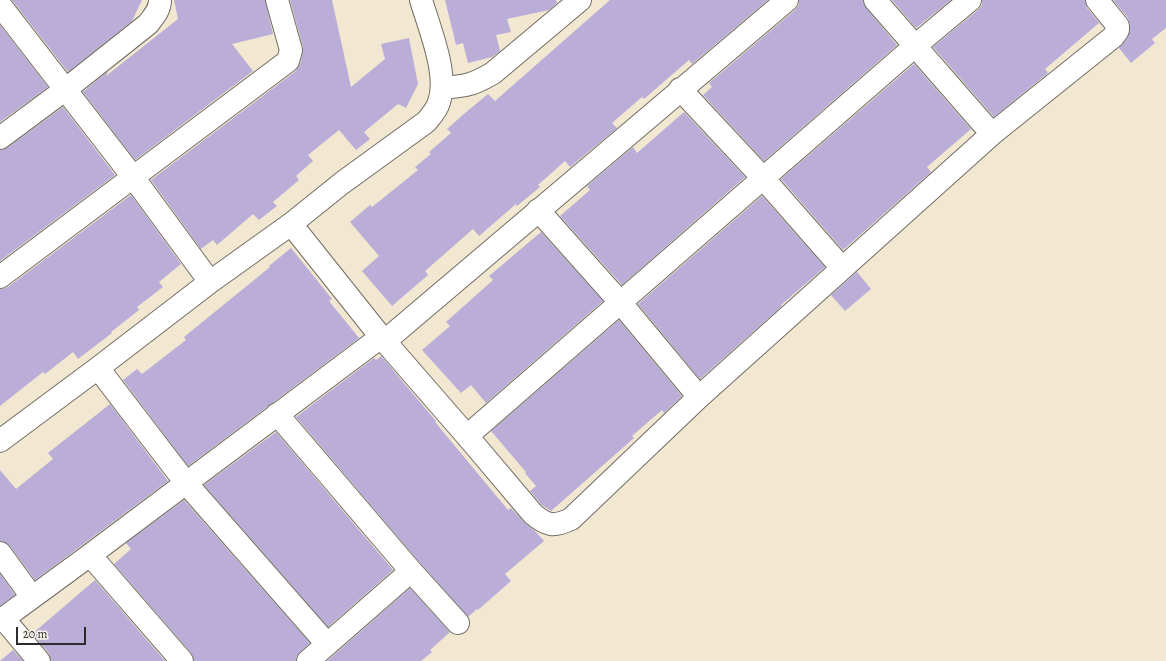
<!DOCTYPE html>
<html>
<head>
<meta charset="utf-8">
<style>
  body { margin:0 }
  #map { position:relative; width:1166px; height:661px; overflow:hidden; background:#f2e7d0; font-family:Alegreya,serif }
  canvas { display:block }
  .scale { position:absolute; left:16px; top:627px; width:70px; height:18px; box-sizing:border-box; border:2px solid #2b2b2b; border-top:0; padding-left:5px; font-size:12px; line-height:14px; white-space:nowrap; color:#2b2b2b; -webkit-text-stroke:3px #f7f3e8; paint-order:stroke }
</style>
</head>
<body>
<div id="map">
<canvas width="1166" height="661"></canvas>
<div class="scale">20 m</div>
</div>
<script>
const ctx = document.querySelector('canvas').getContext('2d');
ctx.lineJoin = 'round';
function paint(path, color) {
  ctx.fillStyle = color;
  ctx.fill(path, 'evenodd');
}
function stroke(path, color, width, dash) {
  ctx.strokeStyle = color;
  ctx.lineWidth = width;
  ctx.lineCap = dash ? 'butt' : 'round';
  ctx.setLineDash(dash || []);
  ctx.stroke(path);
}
const building = new Path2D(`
  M 12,0 L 142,0 L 132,21 L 68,72 Z
  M 174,0 L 265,0 L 273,34 L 232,44 L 253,71 L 135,160 L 83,92 L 108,71 L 106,76 L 178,19 Z
  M 290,0 L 332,0 L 351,87 L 385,59 L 381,44 L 409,38 L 418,84 L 406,108 L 398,104 L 364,132 L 370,139 L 356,150 L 339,130 L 308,155 L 313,161 L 296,176 L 299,180 L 273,202 L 277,206 L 259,220 L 253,214 L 217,245 L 213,240 L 201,249 L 151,180 L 296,71 L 301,62 L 303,47 Z
  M 445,0 L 556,0 L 557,3 L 549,10 L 507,19 L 511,32 L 496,35 L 500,51 L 492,57 L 468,63 L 463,43 L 456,45 Z
  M 610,0 L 768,0 L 692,64 L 689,60 L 644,99 L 642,97 L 612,123 L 617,128 L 570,167 L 565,161 L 538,185 L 540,187 L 517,206 L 516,204 L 479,236 L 473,229 L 425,271 L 428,275 L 392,306 L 362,271 L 379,256 L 350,222 L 370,205 L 372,207 L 418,170 L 415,167 L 431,154 L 429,152 L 451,133 L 447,129 L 465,113 L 488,94 L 495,101 Z
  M 799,0 L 863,0 L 866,8 L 897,45 L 764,161 L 703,95 L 712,87 L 709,83 L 795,10 L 799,5 Z
  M 892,0 L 951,0 L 916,28 Z
  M 982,0 L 1085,0 L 1087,8 L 1104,28 L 1099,23 L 1045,69 L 1048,73 L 994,117 L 933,47 L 978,10 L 982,5 Z
  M 1113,0 L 1166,0 L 1166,28 L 1152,39 L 1155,43 L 1131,63 L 1119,48 L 1128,37 L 1130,26 L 1128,18 Z
  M 0,25 L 48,87 L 0,122 Z
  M 914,64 L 971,129 L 927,167 L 931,172 L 843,250 L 781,179 Z
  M 63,107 L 115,175 L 0,261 L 0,150 L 7,148 Z
  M 684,112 L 745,177 L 622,285 L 560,216 L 590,190 L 587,186 L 633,147 L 637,153 Z
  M 131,195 L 181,264 L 159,282 L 163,287 L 137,307 L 139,310 L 111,332 L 112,333 L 78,359 L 73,352 L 45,374 L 43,372 L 0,406 L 0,289 L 8,287 Z
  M 762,196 L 825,267 L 781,305 L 782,306 L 700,379 L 638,304 Z
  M 541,232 L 603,301 L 486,403 L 471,385 L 461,393 L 422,350 L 450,326 L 446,322 L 493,280 L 489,276 Z
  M 291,248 L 332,299 L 329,301 L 359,338 L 188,466 L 123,380 L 137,369 L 142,374 L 186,340 L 184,337 L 270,267 L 269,266 Z
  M 857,272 L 871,289 L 845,311 L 831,295 Z
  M 619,320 L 682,396 L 664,413 L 662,410 L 632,436 L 634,438 L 551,511 L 542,505 L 530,491 L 536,486 L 525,473 L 526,472 L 491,431 Z
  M 381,356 L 436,421 L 435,422 L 508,510 L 511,508 L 524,522 L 535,531 L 544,541 L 505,574 L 511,581 L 478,610 L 477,609 L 468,617 L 420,563 L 296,417 L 374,358 L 376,360 Z
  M 110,404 L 168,481 L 35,580 L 10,546 L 5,542 L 0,541 L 0,470 L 16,489 L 53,459 L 48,453 Z
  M 276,432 L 393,570 L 328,627 L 204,485 Z
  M 184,500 L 310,643 L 300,652 L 296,657 L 296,661 L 194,661 L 191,653 L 114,564 L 131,549 L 126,543 Z
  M 0,574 L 15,595 L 0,606 Z
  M 95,580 L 165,661 L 51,661 L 49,653 L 32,634 Z
  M 410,588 L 450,632 L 430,650 L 432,652 L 421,661 L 327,661 Z
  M 13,650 L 23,661 L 0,661 Z`);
const minor = new Path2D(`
  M 875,0 L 992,134
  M 0,5 L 133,177 L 210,282
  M 442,88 C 466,86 473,85 493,73 L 580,0
  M 680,89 L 763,178 L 842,268
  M 0,138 L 66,89 L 148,24 C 154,16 160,10 160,0
  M 538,210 L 620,302 L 699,397
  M 291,224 L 381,337 L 467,436 L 533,514 C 547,526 554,527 571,519 L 699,397 L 992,134 L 1113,37 L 1118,30 L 1118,26 L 1097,0
  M 0,277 L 288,61 L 291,50 L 277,0
  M 385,341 L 787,0
  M 98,368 L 186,483 L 327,644
  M 277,414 L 411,571 L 458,623
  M 467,436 L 915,46 L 970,0
  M 0,441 L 98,368 L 210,282 L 291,224 L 342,183 L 426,122 C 431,116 437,110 439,102 C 449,75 429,27 421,0
  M 0,553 L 32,597
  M 90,555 L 182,661
  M 3,618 L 39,661
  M 0,621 L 90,555 L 381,337
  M 308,661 L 411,571`);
paint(building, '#baaed8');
stroke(minor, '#716d65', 24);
stroke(minor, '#fff', 22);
</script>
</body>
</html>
